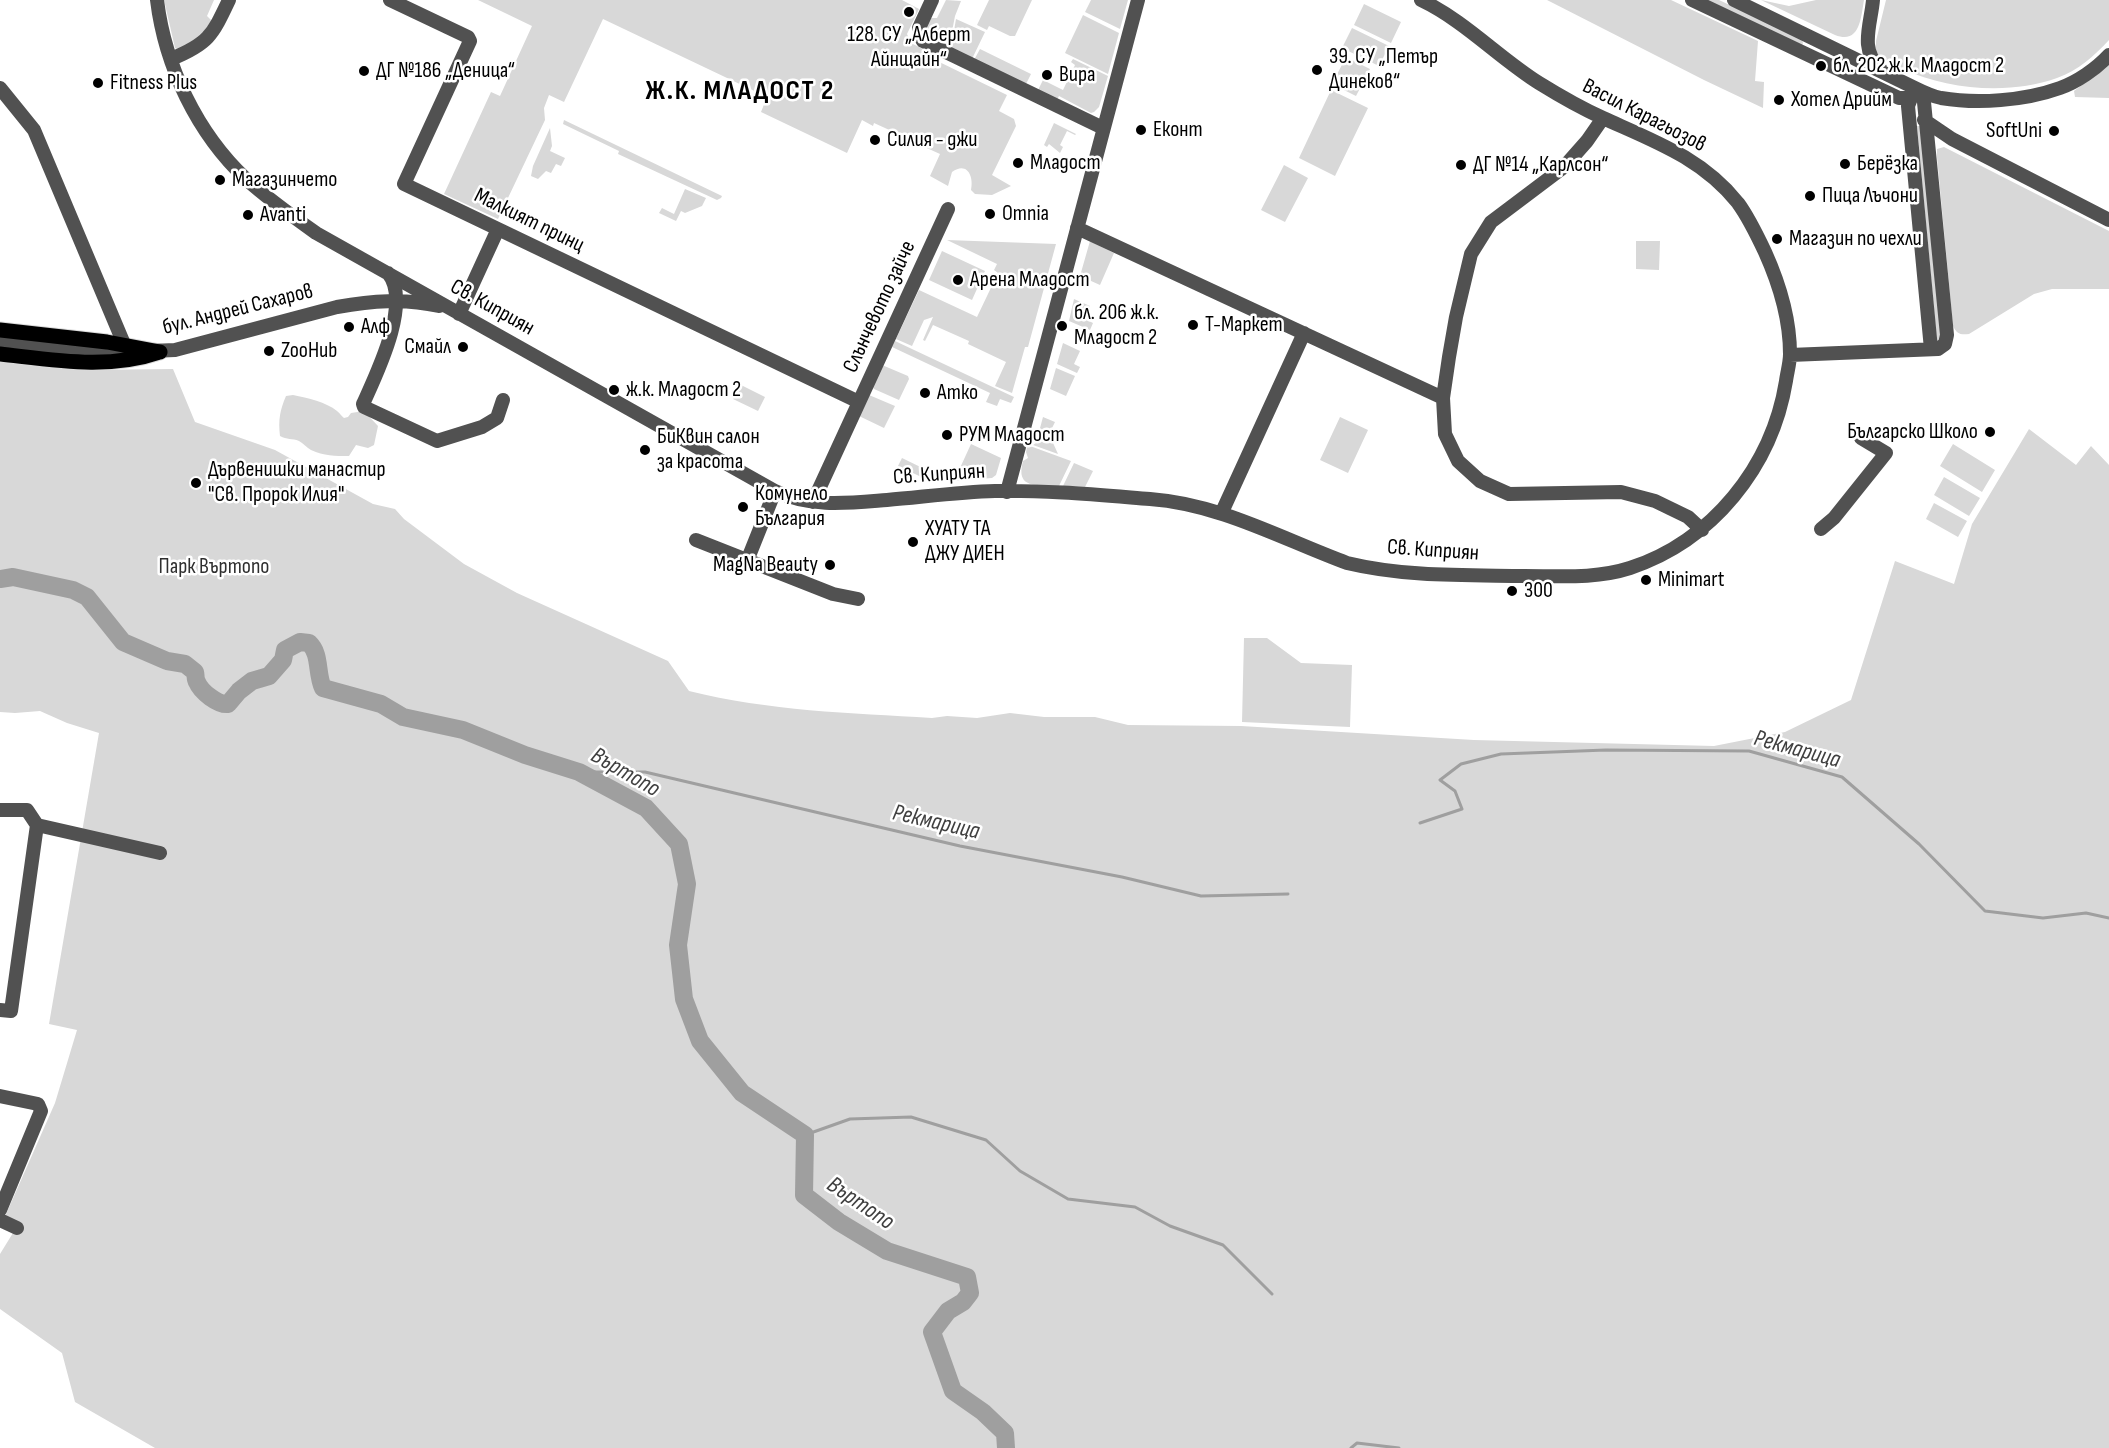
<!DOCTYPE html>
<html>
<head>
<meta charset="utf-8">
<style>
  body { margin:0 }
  canvas { display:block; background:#fff }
</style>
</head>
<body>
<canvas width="2109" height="1448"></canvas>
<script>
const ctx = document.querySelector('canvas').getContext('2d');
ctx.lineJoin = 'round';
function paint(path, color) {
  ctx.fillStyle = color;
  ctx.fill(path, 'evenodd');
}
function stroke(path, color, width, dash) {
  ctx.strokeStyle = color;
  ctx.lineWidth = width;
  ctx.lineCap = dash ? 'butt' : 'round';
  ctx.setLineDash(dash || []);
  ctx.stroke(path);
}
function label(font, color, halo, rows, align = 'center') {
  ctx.font = font + ' "Sofia Sans Condensed",sans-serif';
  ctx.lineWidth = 5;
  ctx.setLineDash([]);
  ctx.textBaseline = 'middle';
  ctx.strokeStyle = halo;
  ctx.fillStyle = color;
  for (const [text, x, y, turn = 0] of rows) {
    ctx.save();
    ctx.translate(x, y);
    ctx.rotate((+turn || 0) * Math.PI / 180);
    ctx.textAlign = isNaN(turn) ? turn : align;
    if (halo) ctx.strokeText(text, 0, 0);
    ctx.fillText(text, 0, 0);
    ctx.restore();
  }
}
const green = new Path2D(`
  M 164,0 L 214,0 L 207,16 L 211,20 C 202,38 196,43 177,49 L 175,48 Z
  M 478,0 L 902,0 L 919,9 L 907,34 L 911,43 L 923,49 L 925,55 L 1007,95 L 999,111 L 1014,119 L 1016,126 L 992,175 L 1011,186 L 992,195 L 975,194 L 971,190 C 974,176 967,161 952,172 L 948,186 L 930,176 L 940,154 L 907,139 L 905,142 L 895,137 L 896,133 L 874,123 L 873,126 L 862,120 L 847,153 L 761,112 L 767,97 L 603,19 L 564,102 L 549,95 L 544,108 L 545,120 L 498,219 L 444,194 L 491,92 L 500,96 L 532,26 Z
  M 946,0 L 961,1 L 955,16 L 949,47 L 925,36 L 924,29 L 929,18 L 937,18 Z
  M 989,0 L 1032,0 L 1015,36 L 1010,36 L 989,26 L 987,30 L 977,25 Z
  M 1091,0 L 1128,0 L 1120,29 L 1085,12 Z
  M 1547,0 L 1671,0 L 1758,41 L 1755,81 L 1764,82 L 1763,108 L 1704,80 Z
  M 1705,0 L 1719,0 L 1802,39 L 1803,43 L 1802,45 Z
  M 1761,0 L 1789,6 L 1816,0 L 1864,0 C 1861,17 1860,45 1835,35 Z
  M 1886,0 L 2109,0 L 2109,40 C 2094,56 2079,70 2057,78 C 2010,95 1948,90 1903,69 C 1893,64 1883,61 1876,52 L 1876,41 Z
  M 1364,4 L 1401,22 L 1391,43 L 1354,25 Z
  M 1083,15 L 1119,33 L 1108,74 L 1065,53 Z
  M 956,19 L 985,32 L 972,59 L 951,48 Z
  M 1352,28 L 1389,46 L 1379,66 L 1342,48 Z
  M 980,49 L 1031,74 L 1026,84 L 974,60 Z
  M 1346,57 L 1370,69 L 1356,96 L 1332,84 Z
  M 1073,59 L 1108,76 L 1099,107 L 1094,112 L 1091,113 L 1059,96 L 1057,100 L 1038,90 L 1043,80 L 1063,90 L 1075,65 L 1071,62 Z
  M 2109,64 L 2109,98 L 2075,97 L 2074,91 Z
  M 1331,90 L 1368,108 L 1335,176 L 1299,158 Z
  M 564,120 L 722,196 L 721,198 L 717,200 L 618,154 L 619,151 L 563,124 Z
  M 1054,123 L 1076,134 L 1075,135 L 1067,131 L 1060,145 L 1063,147 L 1060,153 L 1049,144 L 1047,147 L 1044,145 Z
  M 1917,126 L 1920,126 L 1942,338 L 1937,342 Z
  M 550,128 L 552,146 L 550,151 L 565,158 L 561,166 L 556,164 L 551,173 L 546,171 L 538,179 L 531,176 L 533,166 Z
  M 1944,147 L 2109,231 L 2109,289 L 2052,289 L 2034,294 L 1969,334 C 1960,335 1957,334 1953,326 L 1937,157 L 1937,149 Z
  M 1284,165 L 1308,178 L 1285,222 L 1261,210 Z
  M 685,189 L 706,198 L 702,206 L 685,213 L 681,211 L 676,221 L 659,213 L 662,208 L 674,214 Z
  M 947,240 L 1056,244 L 1028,347 L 1025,347 L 1012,393 L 995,386 L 1006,362 L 968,344 L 969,341 L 933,325 L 925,341 L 923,340 L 933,317 L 924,320 L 912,346 L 896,339 L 919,290 L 977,317 L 998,273 L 994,270 L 997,264 Z
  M 1090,241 L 1114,253 L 1100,285 L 1080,276 Z
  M 1636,241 L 1660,241 L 1659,270 L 1636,269 Z
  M 942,251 L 985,271 L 972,300 L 929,280 Z
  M 1074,299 L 1090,306 L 1085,319 L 1093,323 L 1090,330 L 1069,321 Z
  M 895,341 L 1014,397 L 1011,403 L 1000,399 L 997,406 L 986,402 L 990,393 L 892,347 Z
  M 1063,343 L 1080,351 L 1074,364 L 1080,367 L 1077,373 L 1057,364 Z
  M 0,361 L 84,370 L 173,369 L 195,422 L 275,450 L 373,504 L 395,509 L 404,519 L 464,564 L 517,593 L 668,661 L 689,691 C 769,711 850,713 932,718 L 947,716 L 977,718 L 1010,713 L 1044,717 L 1095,717 L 1128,725 L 1241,726 L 1474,740 L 1714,746 L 1785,732 L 1851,700 L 1895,561 L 1954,584 L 1972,524 L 2029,429 L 2076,465 L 2091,446 L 2109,465 L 2109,1448 L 155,1448 L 75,1402 L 62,1353 L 0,1309 L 0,1254 L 16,1228 L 3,1221 L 55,1103 L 77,1030 L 49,1024 L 99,733 L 67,723 L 40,711 L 15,713 L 0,712 Z
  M 882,365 L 908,376 L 909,379 L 899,400 L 874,389 L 872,386 Z
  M 1056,368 L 1075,376 L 1066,396 L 1050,389 Z
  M 739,384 L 765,397 L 758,411 L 733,399 Z
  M 293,395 C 308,398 326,402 337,411 C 340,413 341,416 344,418 L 348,417 L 351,413 L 364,411 L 378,426 L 374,445 L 368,448 L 356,445 L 349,456 C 335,456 324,456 311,450 C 307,448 303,443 299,441 C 292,438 287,440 280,436 C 278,420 280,410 286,396 Z
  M 869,395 L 895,406 L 884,428 L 859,416 Z
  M 1043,417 L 1055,422 L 1049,434 L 1058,454 L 1033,445 L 1036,443 Z
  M 1340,417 L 1368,430 L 1348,473 L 1320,460 Z
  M 971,444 L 1001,458 L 996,475 L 992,478 L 954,481 Z
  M 1953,444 L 1995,470 L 1982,492 L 1940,466 Z
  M 1030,446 L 1071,461 L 1059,486 C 1037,484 1015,490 1023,461 L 1028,458 L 1026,452 L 1027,447 Z
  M 902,458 L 947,480 L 947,481 L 932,482 L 898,466 Z
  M 1074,463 L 1093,471 L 1085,487 L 1063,486 Z
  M 1944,477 L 1980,498 L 1969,516 L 1934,495 Z
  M 1934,503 L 1967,521 L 1958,537 L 1926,519 Z
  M 1244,638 L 1267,638 L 1301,663 L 1352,665 L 1350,727 L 1242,722 Z`);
const stream = new Path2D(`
  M 579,772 L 645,772 L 960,846 L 1122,877 L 1201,896 L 1288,894
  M 1420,823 L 1462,809 L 1455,791 L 1440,780 L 1461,764 L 1501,754 L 1606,750 L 1749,751 L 1842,777 L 1919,844 L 1985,911 L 2043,918 L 2086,913 L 2109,918
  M 805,1135 L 850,1119 L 911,1117 L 986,1140 L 1020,1171 L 1068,1199 L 1135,1207 L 1170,1226 L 1223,1245 L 1272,1294
  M 1351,1448 L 1357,1443 L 1399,1448`);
const river = new Path2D(`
  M 0,579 L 13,577 L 73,590 L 87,597 L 123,642 L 167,661 L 185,664 L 195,672 C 196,675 195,679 197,682 C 201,692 218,705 228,704 L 239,691 L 252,681 L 269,676 L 283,660 L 285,650 L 300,642 L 309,643 C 321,654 316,673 323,688 L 381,704 L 403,717 L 463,730 L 525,755 L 579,772 L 646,808 L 679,844 L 687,884 L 678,945 L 684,999 L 700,1041 L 742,1093 L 805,1135 L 804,1195 L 839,1222 L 887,1251 L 967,1277 L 970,1293 L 963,1302 L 948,1311 L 932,1332 L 953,1391 L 983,1412 L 1005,1433 L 1006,1448`);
const minor = new Path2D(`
  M 157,0 C 165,66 197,133 246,179 C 268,199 292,216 316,233 L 775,491 C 811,508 849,503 887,500 C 923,497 959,492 995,491 C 1046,490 1099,495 1150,499 C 1220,504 1282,539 1347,563 C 1405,577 1465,575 1524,576 C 1560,576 1596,579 1630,568 C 1712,541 1772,467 1786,381 C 1787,373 1790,363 1790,354 C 1790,319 1779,283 1765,252 C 1757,235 1749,218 1738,203 C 1702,158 1654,141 1603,118 C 1581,108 1560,96 1539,83 C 1499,58 1465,21 1421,0
  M 390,0 L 468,37 L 470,41 L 404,184 L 859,402
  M 932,0 L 919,28 L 919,35 L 923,41 L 1103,128
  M 1692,0 L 1899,98 L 1910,98 L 1916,95
  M 1734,0 L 1915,88 C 1923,92 1931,96 1941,98 C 1977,104 2024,101 2060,88 C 2077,82 2096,69 2109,55
  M 1873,0 C 1871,24 1859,50 1880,68
  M 171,59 C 208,44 212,36 229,0
  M 0,88 L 34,130 L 124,344
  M 1915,88 L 1908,106 L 1931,349
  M 1603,118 L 1587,141 L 1564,167 L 1491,222 L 1471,254 L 1456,317 L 1449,357 L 1443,398 L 1445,434 L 1458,461 L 1480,481 L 1509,494 L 1621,492 L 1655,501 L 1688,517 L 1702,530
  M 1924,120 L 1952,139 L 2109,220
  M 1077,228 L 1443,398
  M 388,273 C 412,302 377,373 363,404 L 364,407 L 437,441 L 482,427 L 497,418 L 503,400
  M 459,314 L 498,229
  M 0,343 L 103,353 L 175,350 L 337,307 C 371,301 405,298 439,306
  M 1790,355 L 1938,349 L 1945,344 L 1947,335 L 1923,92
  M 1007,492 L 1138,0
  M 813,502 L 948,209
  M 1222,512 L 1304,333
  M 1821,529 L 1834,518 L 1886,453 L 1861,438
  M 696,540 L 833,594 L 858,599
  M 747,561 L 775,491
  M 0,810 L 27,810 L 37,825 L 160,853
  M 0,1010 L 11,1011 L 37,825
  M 0,1096 L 38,1104 L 41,1111 L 0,1210
  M 0,1220 L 17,1228`);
const major = new Path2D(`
  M 0,330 L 107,342 L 160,352
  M 0,354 C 54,360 108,370 160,352`);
const markers = [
  [909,12,6,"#000"],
  [1821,66,6,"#000"],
  [1317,70,6,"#000"],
  [364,71,6,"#000"],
  [1047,75,6,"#000"],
  [98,83,6,"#000"],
  [1779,100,6,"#000"],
  [1141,130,6,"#000"],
  [2054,131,6,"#000"],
  [875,140,6,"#000"],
  [1018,163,6,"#000"],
  [1845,164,6,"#000"],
  [1461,165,6,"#000"],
  [220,180,6,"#000"],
  [1810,196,6,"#000"],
  [990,214,6,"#000"],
  [248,215,6,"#000"],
  [1777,239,6,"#000"],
  [958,280,6,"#000"],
  [1193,325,6,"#000"],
  [1062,326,6,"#000"],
  [349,327,6,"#000"],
  [463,347,6,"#000"],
  [269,351,6,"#000"],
  [614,390,6,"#000"],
  [925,393,6,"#000"],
  [1990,432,6,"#000"],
  [947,435,6,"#000"],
  [645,450,6,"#000"],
  [196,483,6,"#000"],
  [743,507,6,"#000"],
  [913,542,6,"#000"],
  [830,565,6,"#000"],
  [1646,580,6,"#000"],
  [1512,591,6,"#000"]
];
const poiNames = [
  ["128. СУ „Алберт",909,35,"center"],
  ["Айнщайн“",909,60,"center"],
  ["39. СУ „Петър",1329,57],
  ["Динеков“",1329,82],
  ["бл. 202 ж.к. Младост 2",1833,66],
  ["ДГ №186 „Деница“",376,71],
  ["Вира",1059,75],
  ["Fitness Plus",110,83],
  ["Хотел Дрийм",1791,100],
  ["Еконт",1153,130],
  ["SoftUni",2042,131,"right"],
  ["Силия - джи",887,140],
  ["Младост",1030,163],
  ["Берёзка",1857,164],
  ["ДГ №14 „Карлсон“",1473,165],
  ["Магазинчето",232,180],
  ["Пица Лъчони",1822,196],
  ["Omnia",1002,214],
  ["Avanti",260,215],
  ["Магазин по чехли",1789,239],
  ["Арена Младост",970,280],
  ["бл. 206 ж.к.",1074,313],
  ["Младост 2",1074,338],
  ["Т-Маркет",1205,325],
  ["Алф",361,327],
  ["Смайл",451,347,"right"],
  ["ZooHub",281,351],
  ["ж.к. Младост 2",626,390],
  ["Атко",937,393],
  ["Българско Школо",1978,432,"right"],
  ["РУМ Младост",959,435],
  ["БиКвин салон",657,437],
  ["за красота",657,462],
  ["Дървенишки манастир",208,470],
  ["\"Св. Пророк Илия\"",208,495],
  ["Комунело",755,494],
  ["България",755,519],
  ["ХУАТУ ТА",925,529],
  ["ДЖУ ДИЕН",925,554],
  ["MagNa Beauty",818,565,"right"],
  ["Minimart",1658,580],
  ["300",1524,591]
];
const streetNames = [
  ["Васил Карагьозов",1644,116,27],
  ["Малкият принц",529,221,26],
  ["Слънчевото зайче",880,307,-65],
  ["Св. Киприян",492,308,29],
  ["бул. Андрей Сахаров",238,310,-14],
  ["Св. Киприян",939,475,-4],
  ["Св. Киприян",1433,551,4]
];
const parkNames = [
  ["Парк Въртопо",214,567]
];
const waterNames = [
  ["Рекмарица",1797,750,15],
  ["Въртопо",625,773,30],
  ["Рекмарица",936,823,13],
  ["Въртопо",860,1204,34]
];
const districtNames = [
  ["Ж.К. МЛАДОСТ 2",740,92]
];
paint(green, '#d8d8d8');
stroke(stream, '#9f9f9f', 3);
stroke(river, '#9f9f9f', 18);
stroke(major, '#dbdbdb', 17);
stroke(minor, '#515151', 14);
stroke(major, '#000', 15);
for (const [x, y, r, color] of markers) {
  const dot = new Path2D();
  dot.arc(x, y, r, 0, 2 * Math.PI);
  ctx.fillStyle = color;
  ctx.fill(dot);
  stroke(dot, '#fff', 2);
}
label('22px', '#000', '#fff', poiNames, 'left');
label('22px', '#000', '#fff', streetNames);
label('22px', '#2f2f2f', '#fff', parkNames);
label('italic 24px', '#404040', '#fff', waterNames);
ctx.letterSpacing = '1.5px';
label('bold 28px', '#000', '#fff', districtNames);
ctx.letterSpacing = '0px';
</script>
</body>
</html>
